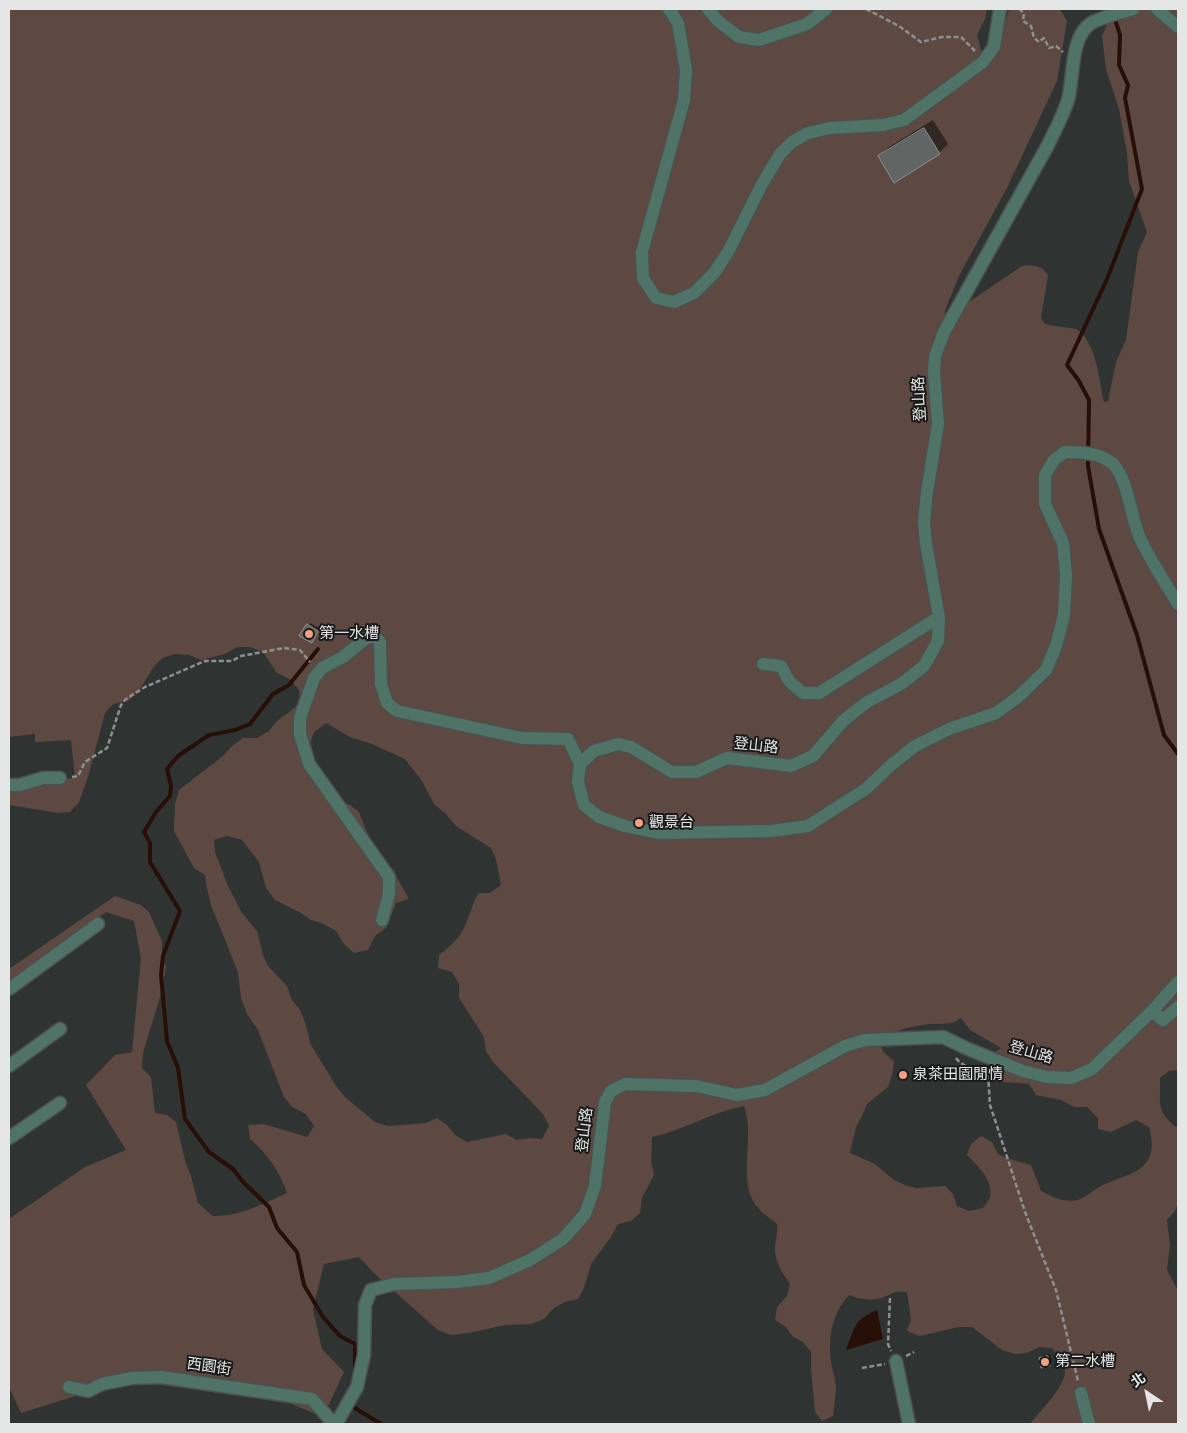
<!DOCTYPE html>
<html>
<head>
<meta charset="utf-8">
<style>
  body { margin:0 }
  #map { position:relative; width:1187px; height:1433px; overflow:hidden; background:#2f3331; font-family:Bitter,"Noto Sans TC",serif }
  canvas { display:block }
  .frame { position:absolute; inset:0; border:10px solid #e5e7e6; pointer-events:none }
  .north { position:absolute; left:1122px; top:1368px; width:50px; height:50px; -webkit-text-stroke:4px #191a1a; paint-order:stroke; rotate:326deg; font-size:14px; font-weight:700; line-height:20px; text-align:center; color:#e5e7e6 }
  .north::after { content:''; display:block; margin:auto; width:18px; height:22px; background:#e5e7e6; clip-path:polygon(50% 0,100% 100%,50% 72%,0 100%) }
</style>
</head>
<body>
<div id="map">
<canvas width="1187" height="1433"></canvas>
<div class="frame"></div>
<div class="north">北</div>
</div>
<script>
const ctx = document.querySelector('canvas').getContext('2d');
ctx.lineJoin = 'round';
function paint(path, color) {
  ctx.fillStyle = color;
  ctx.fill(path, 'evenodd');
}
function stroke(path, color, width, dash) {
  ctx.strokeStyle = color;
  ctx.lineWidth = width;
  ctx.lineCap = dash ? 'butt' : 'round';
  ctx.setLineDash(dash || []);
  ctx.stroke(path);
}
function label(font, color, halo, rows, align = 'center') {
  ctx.font = font + ' Bitter,"Noto Sans TC",serif';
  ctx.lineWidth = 4;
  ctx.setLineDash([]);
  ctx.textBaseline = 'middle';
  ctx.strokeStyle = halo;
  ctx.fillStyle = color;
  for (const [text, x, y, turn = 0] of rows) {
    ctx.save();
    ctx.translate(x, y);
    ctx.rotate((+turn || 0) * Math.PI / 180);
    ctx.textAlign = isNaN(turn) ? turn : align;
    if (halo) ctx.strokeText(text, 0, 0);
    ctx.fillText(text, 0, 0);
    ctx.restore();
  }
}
const green = new Path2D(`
  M 9,9 L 987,9 L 985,19 L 977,35 L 982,54 L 998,50 L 1009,9 L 1058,9 L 1062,12 L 1067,21 L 1057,81 L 1008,186 L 959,276 L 944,313 L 960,308 L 1022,266 C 1032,264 1042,266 1048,275 L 1041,318 L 1045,324 C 1051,326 1073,328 1076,329 C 1097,342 1099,381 1104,402 L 1108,401 L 1116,362 L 1126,340 L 1138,252 L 1147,232 L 1129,181 L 1127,153 L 1119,109 L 1106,69 L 1102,36 L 1110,18 L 1124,9 L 1178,9 L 1178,1070 L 1169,1071 L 1160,1078 C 1161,1103 1155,1110 1176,1127 L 1178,1126 L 1178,1202 L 1175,1211 L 1167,1220 L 1170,1245 L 1167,1270 L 1178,1291 L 1178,1424 L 1030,1424 C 1040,1411 1064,1388 1065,1372 C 1065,1362 1058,1355 1052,1348 L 1039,1347 L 1027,1353 L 1015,1354 L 1002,1350 L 972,1327 L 959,1327 L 920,1336 L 907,1331 L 911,1319 L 907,1292 C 893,1291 896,1292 884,1297 C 872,1302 860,1299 849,1295 C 832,1314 828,1336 831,1361 C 832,1371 836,1379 836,1389 C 835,1398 834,1407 833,1416 L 822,1421 L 815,1412 L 811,1369 L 811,1352 L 803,1342 L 792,1336 L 786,1327 L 775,1320 L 777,1307 L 787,1296 L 790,1284 C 783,1274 774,1261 775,1247 C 776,1239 778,1232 777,1224 C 772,1219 764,1215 759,1209 C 735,1183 756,1138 744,1106 C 712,1112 684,1130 652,1137 L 651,1161 L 654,1175 L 642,1198 L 640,1213 L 631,1221 L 618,1224 L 611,1237 L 591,1264 L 584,1288 L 578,1299 L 565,1302 L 554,1308 L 544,1319 L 531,1324 L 505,1325 L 469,1333 L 451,1335 L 438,1330 L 377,1276 L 359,1257 L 324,1264 L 313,1309 L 322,1349 L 344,1372 L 323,1417 L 289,1403 L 127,1380 L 21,1413 L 9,1387 L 9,1219 L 85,1167 L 126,1150 L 86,1085 L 115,1055 L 132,1052 L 141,958 L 134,921 L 106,912 L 9,981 L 9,969 L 115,896 L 141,905 L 149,912 L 162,941 L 162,955 L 166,967 L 160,997 L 143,1053 L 142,1068 L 151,1077 L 155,1113 L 167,1115 L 176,1122 L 186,1164 L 191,1176 L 198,1203 L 213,1216 C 238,1217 263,1204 287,1193 C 280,1172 267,1153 250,1139 L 248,1125 L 264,1124 L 307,1137 L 314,1126 L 306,1114 L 292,1107 L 284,1097 L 258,1030 L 247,1014 L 241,998 L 238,972 L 211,905 L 207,889 L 205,875 L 194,868 L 174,831 L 175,804 L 179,790 L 223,756 L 232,746 L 243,738 L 257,738 L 269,731 L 278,720 L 300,704 L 299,690 L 290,679 L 277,673 L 263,652 L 250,647 L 237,647 L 225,654 L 201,660 L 189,655 L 175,654 L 162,658 L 153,668 L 138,692 L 128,701 L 113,704 L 105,713 L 88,777 L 79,802 L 70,812 L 58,813 L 9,805 L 9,784 L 75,778 L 71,740 L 35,742 L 35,734 L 9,737 ZM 326,723 L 350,737 L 372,744 L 405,759 L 422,781 L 434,804 L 446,814 L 456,826 L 491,848 L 496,859 L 501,885 L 490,893 L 479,893 C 472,904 470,914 465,926 C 460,938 449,947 439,955 L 438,968 L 452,972 L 459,984 L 459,998 L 484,1037 L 486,1051 L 493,1062 L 543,1114 L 549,1126 L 542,1139 L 530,1138 L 517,1140 L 506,1134 L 467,1142 L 455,1135 L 447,1125 L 437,1118 L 426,1123 L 388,1126 L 375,1122 L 345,1097 L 336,1086 L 311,1045 L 305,1022 L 300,1010 L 292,1000 L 287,986 L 268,966 L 263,955 L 257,931 L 242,913 L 228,886 L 215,852 L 214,840 L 227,836 L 242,840 L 259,862 L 266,888 L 275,900 L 301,913 L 311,920 L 324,924 L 336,931 L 344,944 L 354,953 L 368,950 L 375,936 L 386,928 L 396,903 L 409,899 L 392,869 L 382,860 L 369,838 L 359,812 L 350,805 L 339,801 L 313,771 L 310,744 L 314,732 ZM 961,1018 L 970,1030 L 1001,1048 L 991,1055 L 993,1068 L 990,1080 C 1003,1083 1016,1082 1029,1084 L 1036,1095 L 1061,1100 L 1074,1107 L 1087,1107 L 1098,1118 L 1098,1129 L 1111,1132 L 1136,1120 L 1149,1127 C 1160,1168 1136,1172 1105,1184 C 1095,1188 1087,1197 1078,1200 C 1065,1203 1052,1197 1041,1191 L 1031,1165 L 1009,1159 L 998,1154 L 992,1142 L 981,1136 L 971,1144 L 967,1155 C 977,1165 994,1181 990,1197 C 989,1201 985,1205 983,1208 L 969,1211 L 957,1206 L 953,1194 L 945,1186 L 916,1188 L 905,1185 L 894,1180 L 875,1164 L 850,1153 L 856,1127 L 862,1116 L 867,1104 L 888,1087 L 892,1075 L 894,1061 L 883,1052 L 879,1040 C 894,1030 913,1026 931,1024 C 944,1023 949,1026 961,1018 Z`);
const water = new Path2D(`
  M 877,1310 L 883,1339 L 846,1350 C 855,1327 854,1320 877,1310 Z`);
const shadow = new Path2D(`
  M 933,120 L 948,144 L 939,153 L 880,156 L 889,147 Z
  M 310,623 L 320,628 L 311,642 L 308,625 Z
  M 1050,1354 L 1052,1362 L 1050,1365 L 1040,1358 L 1043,1355 Z`);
const stream = new Path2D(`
  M 1114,16 L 1120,35 L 1119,65 L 1128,85 L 1125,98 L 1142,189 L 1107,279 L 1067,365 L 1079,381 L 1089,400 L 1088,466 L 1099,529 L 1137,635 L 1164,735 L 1178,754
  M 318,649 L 289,685 L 273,694 L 250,724 L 235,730 L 209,735 L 178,756 L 167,769 L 171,786 L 170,796 L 156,812 L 144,832 L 150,843 L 150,862 L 180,911 L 163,956 L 161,975 L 167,1041 L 178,1068 L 185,1119 L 209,1152 L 233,1169 L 243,1182 L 269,1207 L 277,1228 L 297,1252 L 304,1285 L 323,1317 L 340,1336 L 355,1344 L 355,1369
  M 355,1408 L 381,1424`);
const building = new Path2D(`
  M 924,128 L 940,154 L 894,183 L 878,156 Z
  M 307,624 L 318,631 L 312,643 L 299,636 Z
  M 1048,1356 L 1050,1366 L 1041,1368 L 1039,1358 Z`);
const path = new Path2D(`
  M 866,9 L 899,26 L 921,42 L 942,37 L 961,37 L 975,51
  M 1019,9 L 1024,13 L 1023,21 L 1031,26 L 1034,38 L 1039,42 L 1044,38 L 1049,48 L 1056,46 L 1063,52
  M 72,777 L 78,776 L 85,762 L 107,748 L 121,705 L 126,699 L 145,687 L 205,661 L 232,661 L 241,656 L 284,648 L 300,650 L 310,662
  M 956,1058 C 963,1068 977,1070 988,1073 L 990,1105 L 995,1120 L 1025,1212 L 1056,1290 L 1078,1381
  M 890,1298 L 888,1344 L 891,1351
  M 906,1356 L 914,1352
  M 862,1368 L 885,1364
  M 1164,1424 L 1164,1423`);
const minor = new Path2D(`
  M 669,9 L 678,23 L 686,70 L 684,100 L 642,252 L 643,278 L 656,298 L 674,302 L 694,293 L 715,272 L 729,250 L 762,184 L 780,154 L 792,142 L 808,133 L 830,128 L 883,125 L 904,120 L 983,62 L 994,47 L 1000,9
  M 708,9 L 718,21 L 739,37 L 759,40 L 807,24 L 826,9
  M 1133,9 C 1121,13 1100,17 1090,24 C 1070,38 1074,78 1068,100 C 1063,116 1055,130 1048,145 L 944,332 L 935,356 L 934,373 L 938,424 L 927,492 L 924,522 L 926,544 L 939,617 L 938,641 L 924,666 L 901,684 L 867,702 L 844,720 L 813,756 L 791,766 L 727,758 L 696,772 L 672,772 L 631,747 L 618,744 L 594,751 L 580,764 L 578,782 L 584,805 L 599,817 L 625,826 L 658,833 L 771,831 L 808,826 L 867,788 L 891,765 L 915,746 L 949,729 L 996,713 L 1018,697 L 1046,670 L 1056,646 L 1064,615 L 1066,575 L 1063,543 L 1045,504 L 1045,475 L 1054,460 L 1065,452 C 1082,453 1098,452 1112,463 C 1128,477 1131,519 1140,538 C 1150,560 1165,582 1178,604
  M 1157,9 L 1178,27
  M 763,664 L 781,666 L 789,681 L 803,693 L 819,693 L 939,617
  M 9,785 L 20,785 L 43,778 L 60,778
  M 382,920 L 389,894 L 389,877 L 309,764 L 300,734 L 300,718 L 314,678 L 322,668 L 343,657 L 366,638 L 374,636 L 380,642 L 381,684 L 387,703 L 397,711 L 522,738 L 568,739 L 580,764
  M 9,989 L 98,924
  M 1152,1011 L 1163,1020 L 1178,1007
  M 9,1066 L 60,1029
  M 9,1138 L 60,1103
  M 896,1361 L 909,1424
  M 69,1387 L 88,1391 L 102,1384 L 132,1378 L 161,1377 L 312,1399 L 334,1424
  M 1081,1393 L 1089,1424
  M 336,1424 L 357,1387 L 364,1355 L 365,1305 L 371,1290 L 394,1284 L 457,1282 L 489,1278 L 530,1260 L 563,1239 L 585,1214 L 595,1186 L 605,1102 L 611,1091 L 625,1084 L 696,1086 L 737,1095 L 765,1090 L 845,1046 L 865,1040 L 943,1037 L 968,1049 L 1023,1071 L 1047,1077 L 1071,1078 L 1092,1069 L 1152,1011 L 1178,982`);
const markers = [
  [309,634,5,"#f39f84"],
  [639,823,5,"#f39f84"],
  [903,1075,5,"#f39f84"],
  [1045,1362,5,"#f39f84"]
];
const streetNames = [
  ["登山路",920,399,-93],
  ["登山路",756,746,6],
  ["登山路",1031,1053,16],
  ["登山路",585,1130,-83],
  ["西園街",209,1367,8]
];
const poiNames = [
  ["第一水槽",319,634],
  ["觀景台",649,823],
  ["泉茶田園閒情",913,1075],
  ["第二水槽",1055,1362]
];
paint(green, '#5d4942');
paint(water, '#270f07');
paint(shadow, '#0007');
stroke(stream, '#270f07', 4);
paint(building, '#616563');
stroke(building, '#8b908e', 1);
stroke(minor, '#4c504e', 15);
stroke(path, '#8d908f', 2.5, [5, 2.5]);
stroke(minor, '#4f7367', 12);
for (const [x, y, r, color] of markers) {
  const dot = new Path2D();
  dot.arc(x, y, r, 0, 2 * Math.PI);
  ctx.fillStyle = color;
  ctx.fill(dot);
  stroke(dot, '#191a1a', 2);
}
label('15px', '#e5e7e6', '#191a1a', streetNames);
label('15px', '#e5e7e6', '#191a1a', poiNames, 'left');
</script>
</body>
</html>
